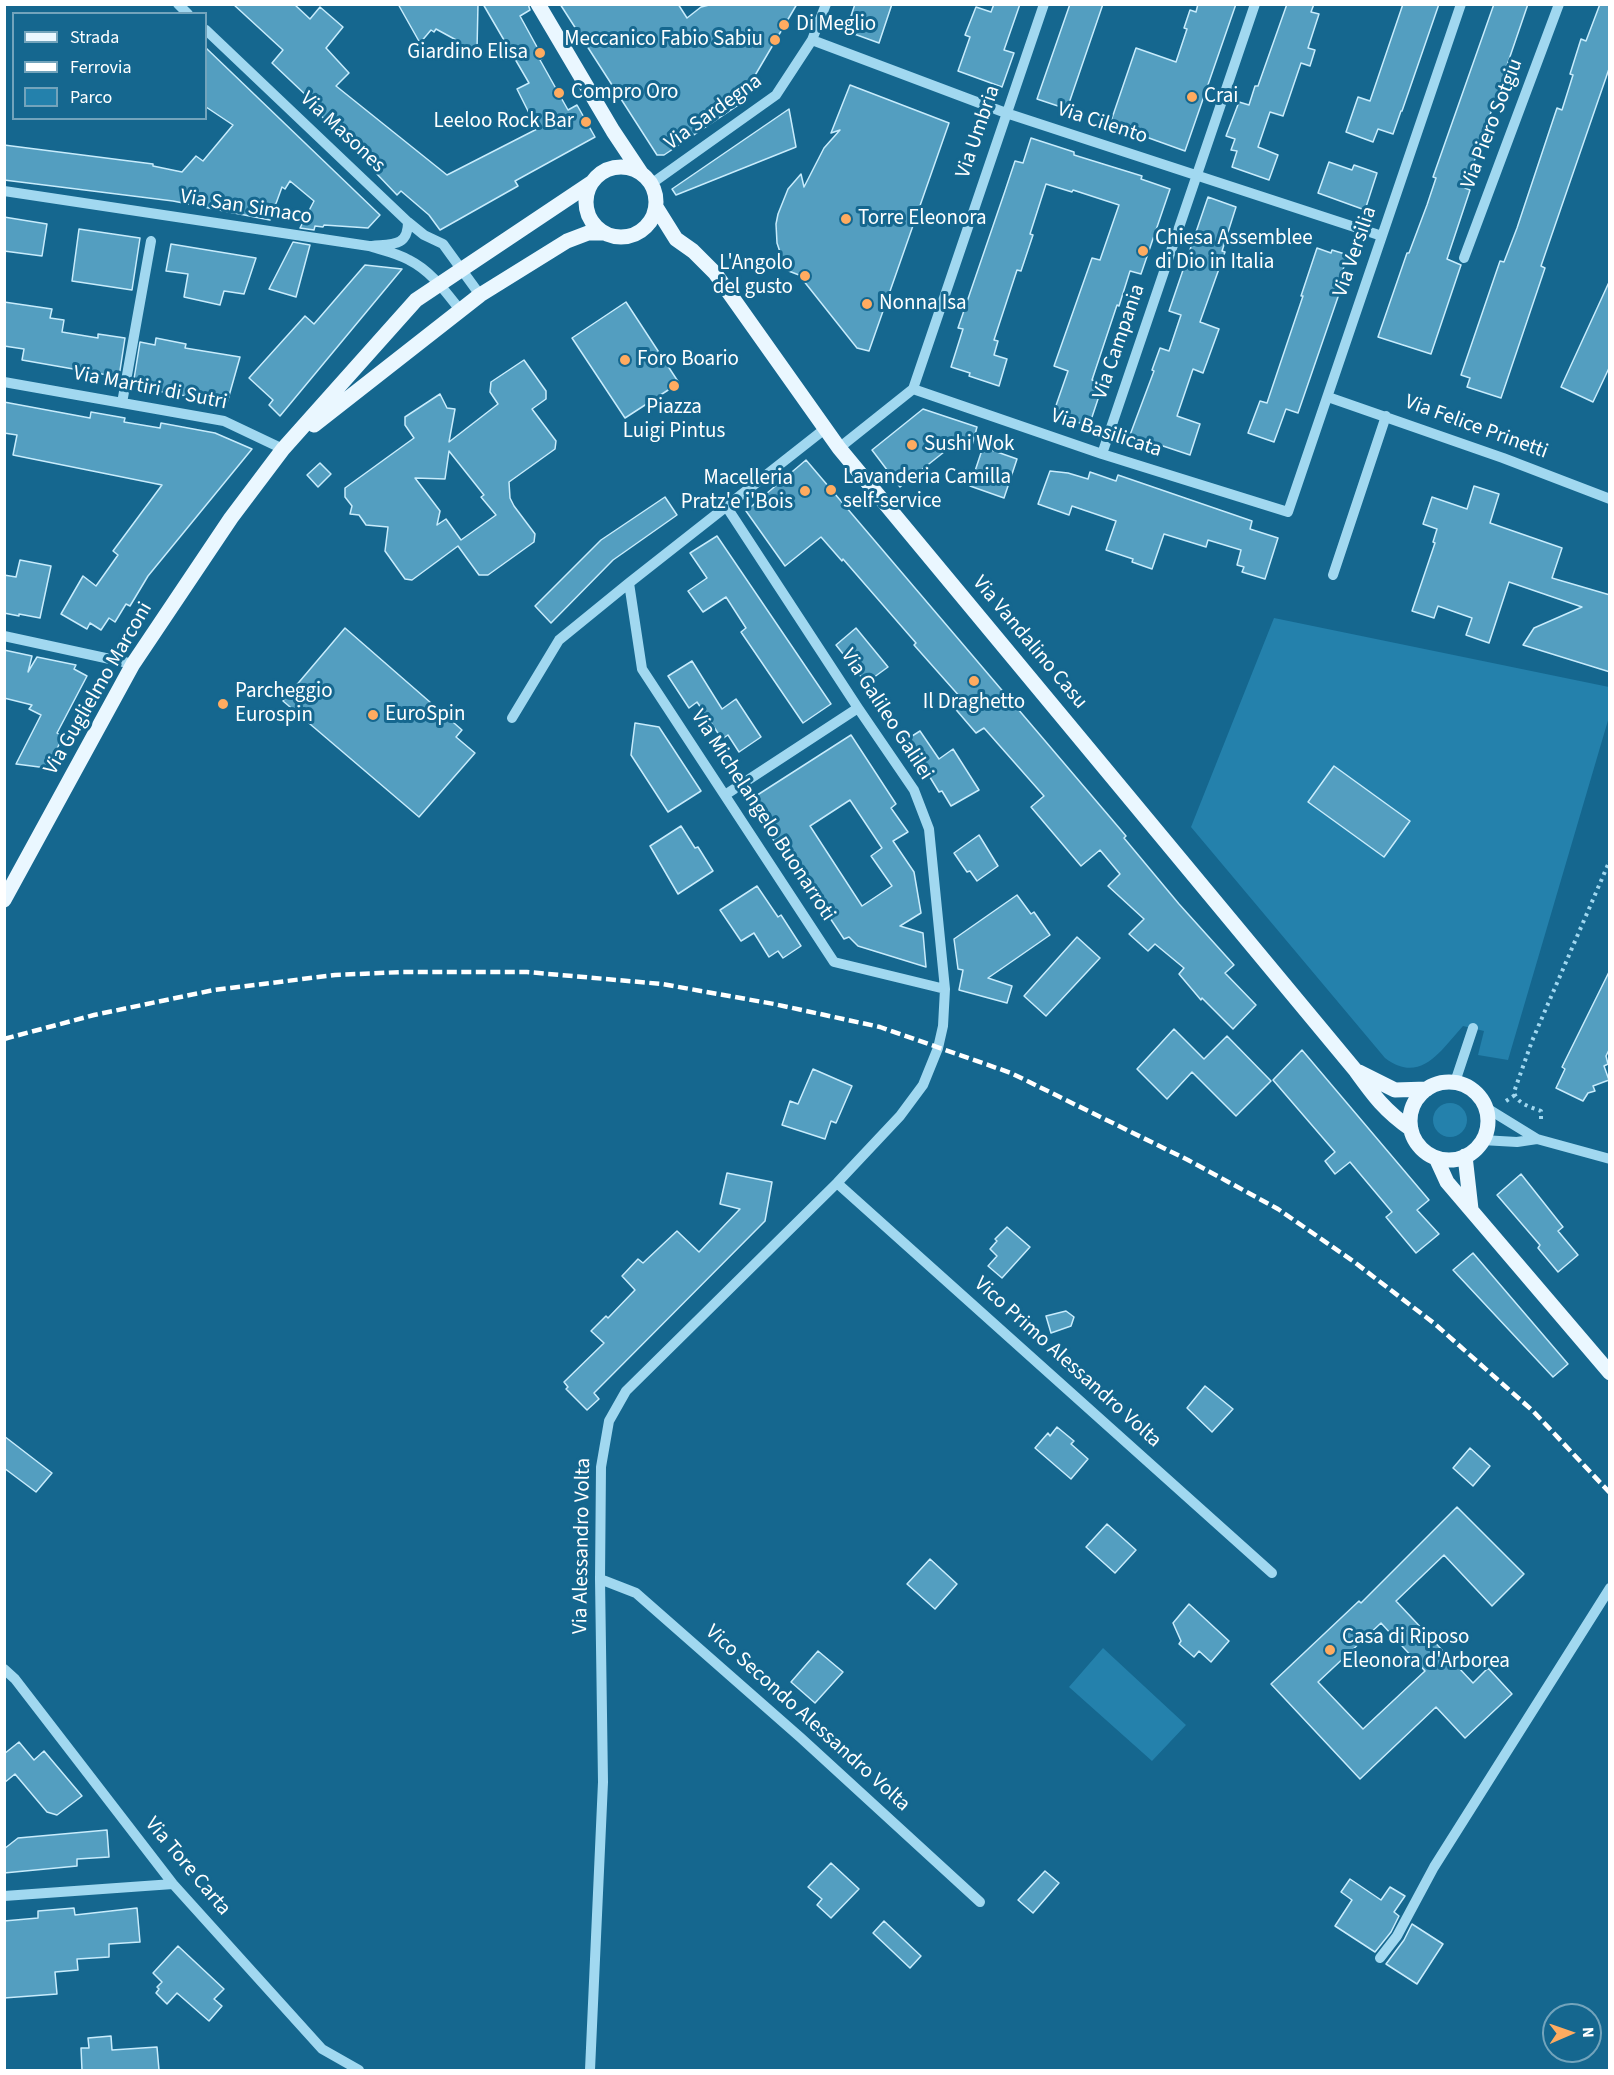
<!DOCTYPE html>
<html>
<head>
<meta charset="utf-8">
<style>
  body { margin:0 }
  #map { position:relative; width:1614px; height:2075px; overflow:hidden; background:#15678f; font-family:"Source Sans 3",sans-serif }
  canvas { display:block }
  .frame { position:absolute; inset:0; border:6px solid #fff; pointer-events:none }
  .legend { position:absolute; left:12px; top:12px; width:195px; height:108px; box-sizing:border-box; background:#15678f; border:2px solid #73a4bc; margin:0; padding:8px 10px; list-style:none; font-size:18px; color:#fff }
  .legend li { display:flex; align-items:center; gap:12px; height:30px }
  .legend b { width:30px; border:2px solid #73a4bc }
  .north { position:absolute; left:1542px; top:2003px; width:60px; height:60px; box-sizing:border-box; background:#15678f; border:2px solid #73a4bc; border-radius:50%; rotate:88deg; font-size:16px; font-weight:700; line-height:24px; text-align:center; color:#fff }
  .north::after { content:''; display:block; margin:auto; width:21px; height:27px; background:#ffab60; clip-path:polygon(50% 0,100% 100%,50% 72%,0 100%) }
</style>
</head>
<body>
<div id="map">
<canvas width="1614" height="2075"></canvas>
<div class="frame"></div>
<ul class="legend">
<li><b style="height:8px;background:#eaf7ff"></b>Strada</li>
<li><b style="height:8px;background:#fff"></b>Ferrovia</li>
<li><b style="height:16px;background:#2481ac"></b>Parco</li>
</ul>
<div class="north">N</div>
</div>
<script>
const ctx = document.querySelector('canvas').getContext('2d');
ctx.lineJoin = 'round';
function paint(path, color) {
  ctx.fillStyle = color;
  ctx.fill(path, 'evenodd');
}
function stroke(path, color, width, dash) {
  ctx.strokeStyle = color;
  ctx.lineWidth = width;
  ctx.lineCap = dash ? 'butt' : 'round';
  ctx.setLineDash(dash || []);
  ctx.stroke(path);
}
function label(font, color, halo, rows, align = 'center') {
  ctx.font = font + ' "Source Sans 3",sans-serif';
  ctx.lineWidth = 6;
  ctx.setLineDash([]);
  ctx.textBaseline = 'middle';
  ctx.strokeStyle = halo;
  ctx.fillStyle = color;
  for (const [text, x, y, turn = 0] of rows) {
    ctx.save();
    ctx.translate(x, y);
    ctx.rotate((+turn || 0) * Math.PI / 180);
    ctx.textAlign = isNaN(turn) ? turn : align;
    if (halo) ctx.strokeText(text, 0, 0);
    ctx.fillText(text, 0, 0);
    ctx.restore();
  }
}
const green = new Path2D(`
  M 1274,618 L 1609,687 L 1609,717 L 1508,1060 L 1478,1055 L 1484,1031 L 1463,1026 C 1441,1050 1421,1085 1385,1058 L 1191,827 Z
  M1433 1120a17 17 0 1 1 34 0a17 17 0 1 1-34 0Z
  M 1103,1648 L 1186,1725 L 1152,1761 L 1069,1687 Z`);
const building = new Path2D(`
  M 233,4 L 294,4 L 310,19 L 320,7 L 343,27 L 326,48 L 349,73 L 336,86 L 447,175 L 537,129 L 517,89 L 529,83 L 483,4 L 528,4 L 530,10 L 520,16 L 543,58 L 540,60 L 568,110 L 577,105 L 595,137 L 515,181 L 518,186 L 440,230 L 429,215 L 401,191 L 397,195 L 308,102 L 310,99 L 272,63 L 283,50 Z
  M 398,4 L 478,4 L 477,50 L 463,57 L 458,41 L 436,29 L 434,32 L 431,30 L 420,43 Z
  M 560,4 L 678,4 L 687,18 L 701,7 L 713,4 L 797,4 L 737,106 L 664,155 L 657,155 Z
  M 855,4 L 892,4 L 879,43 L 846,31 Z
  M 994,4 L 1020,4 L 1004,50 L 1014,53 L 1002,87 L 958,71 L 970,37 L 965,35 L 976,7 L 991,12 Z
  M 1070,4 L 1103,4 L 1067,109 L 1037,99 Z
  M 1198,4 L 1236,4 L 1185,151 L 1110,124 L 1136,48 L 1176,62 L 1187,29 L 1184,28 L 1190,10 L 1196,12 Z
  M 1287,4 L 1314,4 L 1311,12 L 1319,14 L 1308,48 L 1315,50 L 1310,66 L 1301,63 L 1283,116 L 1270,112 L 1258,147 L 1278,155 L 1269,180 L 1232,167 L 1237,151 L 1231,150 L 1235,139 L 1226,136 L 1239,102 L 1249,105 L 1255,86 L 1258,86 Z
  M 1403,4 L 1439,4 L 1402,111 L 1401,111 L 1393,134 L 1378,129 L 1373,142 L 1346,132 L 1358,97 L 1370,101 Z
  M 1494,4 L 1528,4 L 1465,188 L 1470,190 L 1447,259 L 1461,265 L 1431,354 L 1378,337 L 1407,253 L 1409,253 L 1427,205 L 1436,178 L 1433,177 Z
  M 1600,4 L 1610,4 L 1610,66 L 1541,266 L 1545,268 L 1501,398 L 1467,387 L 1470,378 L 1461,375 L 1500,261 L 1504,262 L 1517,228 L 1557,108 L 1562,110 L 1573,75 L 1570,74 L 1581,39 L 1586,41 Z
  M 206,48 L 380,215 L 368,228 L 324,225 L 323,227 L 315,226 L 314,230 L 300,228 L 314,201 L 290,181 L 285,189 L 282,187 L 270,220 L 173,201 L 4,180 L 4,145 L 153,164 L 153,166 L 182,172 L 196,156 L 203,161 L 233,125 L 206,107 Z
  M 850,85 L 949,123 L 869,351 L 857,348 L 853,343 L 799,275 L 786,270 L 782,266 L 781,255 L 777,243 L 776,224 L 778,214 L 788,189 L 801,174 L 804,187 L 824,148 L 840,130 L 831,133 Z
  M 789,109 L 796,147 L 676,195 L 672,189 Z
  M 1031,138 L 1074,152 L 1074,155 L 1142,176 L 1141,179 L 1170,189 L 1141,274 L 1130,271 L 1119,306 L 1117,305 L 1092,380 L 1103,384 L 1089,426 L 1053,414 L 1068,371 L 1054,366 L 1092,258 L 1100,260 L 1119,205 L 1073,190 L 1072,192 L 1046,184 L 1030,234 L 1033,235 L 1021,271 L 1017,270 L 994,340 L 998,341 L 994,355 L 1007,359 L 999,386 L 969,376 L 970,373 L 951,367 L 963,329 L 958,328 L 1005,191 L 1015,161 L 1023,163 Z
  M 1329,162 L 1352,170 L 1354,165 L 1377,173 L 1365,210 L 1318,193 Z
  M 1208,197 L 1236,207 L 1222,251 L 1225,252 L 1200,322 L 1219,329 L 1203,373 L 1193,369 L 1177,416 L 1200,424 L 1190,455 L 1130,435 L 1154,371 L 1152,370 L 1160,348 L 1169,351 L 1181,315 L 1169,311 Z
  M 4,217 L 47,224 L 42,256 L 4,251 Z
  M 79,229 L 140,238 L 132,290 L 72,281 Z
  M 293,242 L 310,245 L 296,297 L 269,289 Z
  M 171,244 L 256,258 L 244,294 L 224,291 L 220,305 L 184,297 L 188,274 L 166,271 Z
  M 1317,248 L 1331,253 L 1332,250 L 1348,255 L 1335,293 L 1339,294 L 1298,413 L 1286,409 L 1274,442 L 1248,433 L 1260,401 L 1267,403 L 1303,296 L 1301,296 Z
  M 365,265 L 402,269 L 280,416 L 269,405 L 273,400 L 249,378 L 305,316 L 314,324 Z
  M 1610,280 L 1610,366 L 1593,402 L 1561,387 Z
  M 4,302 L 52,309 L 50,318 L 64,320 L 62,332 L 98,338 L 98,334 L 125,338 L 119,377 L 22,360 L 24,349 L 4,346 Z
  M 626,302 L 679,383 L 625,418 L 572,338 Z
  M 156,338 L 186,344 L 185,348 L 240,357 L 227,403 L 146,389 L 148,381 L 134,379 L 140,342 L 155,345 Z
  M 524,360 L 546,391 L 546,399 L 532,409 L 556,441 L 555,449 L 509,482 L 510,498 L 514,506 L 535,534 L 534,542 L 488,575 L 479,575 L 458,546 L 412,580 L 405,579 L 385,551 L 388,527 L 366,525 L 359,515 L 350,514 L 352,506 L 345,497 L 345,488 L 414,438 L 405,425 L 405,417 L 440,394 L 447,408 L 455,409 L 449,442 L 498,404 L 490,392 L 491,382 ZM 449,451 L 484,495 L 481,497 L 496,515 L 461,540 L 446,519 L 437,525 L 440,511 L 415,478 L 445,479 Z
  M 4,402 L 90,418 L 91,412 L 125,418 L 124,422 L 160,428 L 161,423 L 215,433 L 252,449 L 148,576 L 130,606 L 126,604 L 115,622 L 109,618 L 101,630 L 90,623 L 87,629 L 61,614 L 83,576 L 96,586 L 118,555 L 113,551 L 162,485 L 13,455 L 17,435 L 4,433 Z
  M 923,409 L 977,427 L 971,449 L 948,442 L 944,452 L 900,487 L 872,450 Z
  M 983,447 L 1017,459 L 1004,498 L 970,486 Z
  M 806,460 L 1126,836 L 1124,838 L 1179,904 L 1234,965 L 1225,973 L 1256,1005 L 1233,1029 L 1202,998 L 1201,1000 L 1179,974 L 1184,968 L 1155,944 L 1148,951 L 1129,934 L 1144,919 L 1108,886 L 1120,874 L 1100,850 L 1081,866 L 1031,807 L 1044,796 L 984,728 L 976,733 L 952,705 L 961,698 L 914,645 L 916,643 L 843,559 L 842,561 L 821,537 L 785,566 L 746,511 Z
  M 320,463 L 331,474 L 318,487 L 307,475 Z
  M 1050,471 L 1068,473 L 1088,479 L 1090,472 L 1116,481 L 1118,475 L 1252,521 L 1250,529 L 1278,538 L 1265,579 L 1242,572 L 1244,567 L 1237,565 L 1241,550 L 1208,540 L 1206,547 L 1164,534 L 1152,569 L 1132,562 L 1133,559 L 1106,550 L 1116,521 L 1072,506 L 1069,515 L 1038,504 Z
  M 1474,486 L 1499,494 L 1490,523 L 1562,548 L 1552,578 L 1610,595 L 1610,672 L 1523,645 L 1534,628 L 1582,607 L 1509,582 L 1489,643 L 1466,635 L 1472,618 L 1438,606 L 1434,618 L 1412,611 L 1435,543 L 1433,542 L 1437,529 L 1423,524 L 1432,497 L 1467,509 Z
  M 665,497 L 677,515 L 613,560 L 551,623 L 535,606 L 601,540 Z
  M 717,536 L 831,704 L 803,723 L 741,632 L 746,628 L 726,597 L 703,612 L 688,591 L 707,578 L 690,553 Z
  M 20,560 L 51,566 L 40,618 L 19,614 L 19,616 L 4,613 L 4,575 L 16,577 Z
  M 345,628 L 462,730 L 456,737 L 475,753 L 419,817 L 283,701 Z
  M 856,628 L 888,667 L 866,683 L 836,645 Z
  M 4,650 L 32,656 L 28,672 L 37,657 L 76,665 L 74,669 L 87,676 L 57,733 L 63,737 L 47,768 L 16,764 L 41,715 L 29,709 L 32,705 L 4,698 Z
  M 692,661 L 722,709 L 736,699 L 761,737 L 739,752 L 728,735 L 722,739 L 697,702 L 689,708 L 668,676 Z
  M 635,723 L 659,727 L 701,791 L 668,812 L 631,755 Z
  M 920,731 L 939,759 L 953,749 L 979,790 L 951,806 L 942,791 L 939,792 L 925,769 L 921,771 L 901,743 Z
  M 851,735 L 896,804 L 891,808 L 908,832 L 893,841 L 914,872 L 921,913 L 900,926 L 923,933 L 926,967 L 858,946 L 849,937 L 844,939 L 820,903 L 816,905 L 748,801 ZM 850,800 L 882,848 L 871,856 L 892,886 L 862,906 L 810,826 Z
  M 1334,766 L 1410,821 L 1384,857 L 1308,802 Z
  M 681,826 L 695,848 L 698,847 L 713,871 L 678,894 L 650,846 Z
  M 979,835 L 998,866 L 977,881 L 970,871 L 967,872 L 954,853 Z
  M 757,886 L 778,917 L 781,915 L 801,946 L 783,958 L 778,951 L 769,957 L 754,933 L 741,941 L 720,910 Z
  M 1017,895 L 1031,914 L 1034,912 L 1050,935 L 988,978 L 1012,986 L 1007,1003 L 959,990 L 963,970 L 958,969 L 954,939 Z
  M 1077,937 L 1100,958 L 1046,1016 L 1024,996 Z
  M 1610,970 L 1610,1048 L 1606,1056 L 1608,1064 L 1604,1066 L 1609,1080 L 1593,1086 L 1595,1091 L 1588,1093 L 1583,1101 L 1556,1088 L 1565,1069 L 1562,1067 Z
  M 1174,1029 L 1204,1059 L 1227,1036 L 1271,1081 L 1236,1116 L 1192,1072 L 1167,1099 L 1137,1069 Z
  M 1302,1050 L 1429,1200 L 1417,1210 L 1439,1234 L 1416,1253 L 1386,1217 L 1392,1212 L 1350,1162 L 1335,1174 L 1325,1161 L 1335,1152 L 1273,1080 Z
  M 813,1069 L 852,1086 L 836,1123 L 831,1121 L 825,1139 L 782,1125 L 790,1101 L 798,1104 Z
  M 727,1173 L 772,1182 L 765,1221 L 594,1393 L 599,1399 L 587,1410 L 566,1389 L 568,1387 L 564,1382 L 604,1343 L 591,1331 L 606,1316 L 608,1318 L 635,1290 L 622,1276 L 638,1259 L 643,1263 L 677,1231 L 699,1252 L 740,1209 L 720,1204 Z
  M 1521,1174 L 1563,1227 L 1558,1231 L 1578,1255 L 1558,1272 L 1538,1248 L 1540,1245 L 1497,1195 Z
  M 1007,1227 L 1030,1247 L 1002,1278 L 988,1266 L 997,1256 L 990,1249 L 997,1241 L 995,1239 Z
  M 1473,1253 L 1568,1364 L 1553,1377 L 1453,1270 Z
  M 1066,1311 L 1074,1317 L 1071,1326 L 1051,1333 L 1046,1316 Z
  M 1205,1386 L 1233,1409 L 1212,1432 L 1187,1408 Z
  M 1057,1427 L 1074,1441 L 1071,1444 L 1088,1459 L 1071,1479 L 1035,1448 L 1048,1433 L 1050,1436 Z
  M 4,1436 L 52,1473 L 36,1492 L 4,1468 Z
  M 1470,1448 L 1490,1466 L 1473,1486 L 1453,1468 Z
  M 1457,1507 L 1524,1574 L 1492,1606 L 1444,1555 L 1396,1601 L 1473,1683 L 1488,1668 L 1512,1694 L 1465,1738 L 1436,1707 L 1360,1779 L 1271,1684 L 1359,1601 L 1361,1603 ZM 1381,1623 L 1425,1671 L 1363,1729 L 1318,1682 Z
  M 1107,1524 L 1136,1550 L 1115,1573 L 1086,1547 Z
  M 930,1559 L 957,1584 L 935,1609 L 907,1584 Z
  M 1189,1604 L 1229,1641 L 1211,1662 L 1199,1651 L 1194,1657 L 1179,1644 L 1181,1641 L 1173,1623 Z
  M 818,1651 L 843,1672 L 815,1703 L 791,1682 Z
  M 19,1742 L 34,1760 L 44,1751 L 82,1796 L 57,1815 L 47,1812 L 15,1774 L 4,1783 L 4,1754 Z
  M 107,1830 L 109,1857 L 77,1859 L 77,1866 L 4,1873 L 4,1849 L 18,1838 Z
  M 831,1863 L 859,1889 L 831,1918 L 817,1905 L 822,1899 L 808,1887 Z
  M 1045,1871 L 1059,1883 L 1033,1913 L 1018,1900 Z
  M 1350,1879 L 1381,1900 L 1390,1887 L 1405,1896 L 1394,1912 L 1399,1916 L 1391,1932 L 1375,1952 L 1335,1926 L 1352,1900 L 1341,1892 Z
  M 74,1908 L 75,1915 L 137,1908 L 140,1942 L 109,1944 L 109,1957 L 77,1959 L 78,1970 L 55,1972 L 57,1994 L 4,1998 L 4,1921 L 38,1918 L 38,1911 Z
  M 884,1921 L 921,1956 L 910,1968 L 873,1933 Z
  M 1412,1924 L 1443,1944 L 1417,1984 L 1386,1964 L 1404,1940 Z
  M 178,1946 L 224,1989 L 214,1999 L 222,2006 L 209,2021 L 177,1993 L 167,2004 L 156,1993 L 159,1989 L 157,1987 L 162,1982 L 153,1973 Z
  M 111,2036 L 112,2050 L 157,2047 L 159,2070 L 82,2070 L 81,2048 L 89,2048 L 88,2038 Z`);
const path = new Path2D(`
  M 1506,1101 L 1515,1095
  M 1541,1119 L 1541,1111 C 1531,1107 1517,1104 1514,1092 L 1532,1041 L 1610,860`);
const minor = new Path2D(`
  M 178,4 L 188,14
  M 206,30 L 408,222 L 424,235 L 443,244 L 480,295
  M 812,40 L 1006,113 L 1382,236
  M 651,184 L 776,95 L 812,40 L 826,4
  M 4,191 L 369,246 C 382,250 397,253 409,260 C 431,271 445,291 460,310
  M 372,246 C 392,244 408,247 408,222
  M 1464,258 L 1559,4
  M 4,382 L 224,421 L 283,449
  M 913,389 L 1102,454 L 1288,512 L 1461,4
  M 1328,397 L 1503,458 L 1610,499
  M 122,403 L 151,241
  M 839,448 L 913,389 L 1044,4
  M 1102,454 L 1255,4
  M 1333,575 L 1386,416
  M 629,583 L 642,669 L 834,962 L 945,989
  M 4,636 L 133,664
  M 512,718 L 559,640 L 629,583 L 826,428
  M 725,795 L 858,708
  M 1455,1082 L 1473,1028
  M 1485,1107 L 1537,1139 L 1610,1159
  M 1482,1140 L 1517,1142 L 1537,1139
  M 837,1183 L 1272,1573
  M 600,1579 L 636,1593 L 801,1738 L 980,1902
  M 4,1669 L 15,1679 L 173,1884 L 322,2049 L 359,2070
  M 4,1896 L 173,1884
  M 1380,1958 L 1397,1936 L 1434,1867 L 1610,1588
  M 590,2070 L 603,1782 L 600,1579 L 601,1467 L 609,1421 L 626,1391 L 837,1183 L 900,1116 L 923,1085 L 938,1048 L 943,1026 L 945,989 L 929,829 L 914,790 L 858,708 L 726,506`);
const major = new Path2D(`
  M 538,4 L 613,131 L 641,173
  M586 202a35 35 0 1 1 70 0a35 35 0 1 1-70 0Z
  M 656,207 L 676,239 L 693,251 L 715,273 L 839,448 L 1356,1071 C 1374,1096 1385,1111 1411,1129
  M 314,425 L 480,295 L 567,241 L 588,233 L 604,233
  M 4,900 L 133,664 L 231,518 L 283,449 L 416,300 L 591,183
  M 1359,1072 L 1395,1090 L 1427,1089
  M1410 1121a39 39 0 1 1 78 0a39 39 0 1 1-78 0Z
  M 1465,1156 L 1471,1209
  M 1436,1158 L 1447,1182 L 1610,1373`);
const rail = new Path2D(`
  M 4,1039 L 94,1015 L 214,990 L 335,975 L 403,972 L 527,972 L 662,984 L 774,1004 L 880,1027 L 1011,1073 L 1188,1160 L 1278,1209 L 1353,1261 L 1435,1324 L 1533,1411 L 1610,1493`);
const markers = [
  [784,25,6,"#ffab60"],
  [775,40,6,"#ffab60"],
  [540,53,6,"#ffab60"],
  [559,93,6,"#ffab60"],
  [1192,97,6,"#ffab60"],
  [586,122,6,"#ffab60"],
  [846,219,6,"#ffab60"],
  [1143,251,6,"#ffab60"],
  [805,276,6,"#ffab60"],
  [867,304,6,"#ffab60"],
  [625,360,6,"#ffab60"],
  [674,386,6,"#ffab60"],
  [912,445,6,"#ffab60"],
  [831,490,6,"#ffab60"],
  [805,491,6,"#ffab60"],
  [974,681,6,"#ffab60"],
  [223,704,6,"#ffab60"],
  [373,715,6,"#ffab60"],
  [1330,1650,6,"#ffab60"]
];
const poiNames = [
  ["Di Meglio",796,25],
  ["Meccanico Fabio Sabiu",763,40,"right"],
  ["Giardino Elisa",528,53,"right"],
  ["Compro Oro",571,93],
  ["Crai",1204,97],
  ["Leeloo Rock Bar",574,122,"right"],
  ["Torre Eleonora",858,219],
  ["Chiesa Assemblee",1155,239],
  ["di Dio in Italia",1155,263],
  ["L'Angolo",793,264,"right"],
  ["del gusto",793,288,"right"],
  ["Nonna Isa",879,304],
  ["Foro Boario",637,360],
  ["Piazza",674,408,"center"],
  ["Luigi Pintus",674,432,"center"],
  ["Sushi Wok",924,445],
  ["Lavanderia Camilla",843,478],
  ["self-service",843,502],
  ["Macelleria",793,479,"right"],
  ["Pratz'e i'Bois",793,503,"right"],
  ["Parcheggio",235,692],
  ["Eurospin",235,716],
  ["Il Draghetto",974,703,"center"],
  ["EuroSpin",385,715],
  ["Casa di Riposo",1342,1638],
  ["Eleonora d'Arborea",1342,1662]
];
const streetNames = [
  ["Via Sardegna",714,113,-36],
  ["Via Cilento",1102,124,18],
  ["Via Piero Sotgiu",1493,124,-69],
  ["Via Umbria",979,132,-71],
  ["Via Masones",342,133,43],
  ["Via San Simaco",246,208,9],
  ["Via Versilia",1356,252,-71],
  ["Via Campania",1120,342,-71],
  ["Via Martiri di Sutri",150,389,11],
  ["Via Felice Prinetti",1476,428,20],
  ["Via Basilicata",1106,434,18],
  ["Via Vandalino Casu",1029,643,50],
  ["Via Guglielmo Marconi",99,689,-60],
  ["Via Galileo Galilei",886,715,57],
  ["Via Michelangelo Buonarroti",762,816,57],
  ["Vico Primo Alessandro Volta",1067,1363,42],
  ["Via Alessandro Volta",583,1546,-89],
  ["Vico Secondo Alessandro Volta",807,1719,42],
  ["Via Tore Carta",187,1867,50]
];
paint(green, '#2481ac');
paint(building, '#539ec0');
stroke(building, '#c8ecfc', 1.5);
stroke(path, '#a1d8f0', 4, [3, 4.5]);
stroke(minor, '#a1d8f0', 10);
stroke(major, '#eaf7ff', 15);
stroke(rail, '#fff', 4.5, [10, 4.5]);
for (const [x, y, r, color] of markers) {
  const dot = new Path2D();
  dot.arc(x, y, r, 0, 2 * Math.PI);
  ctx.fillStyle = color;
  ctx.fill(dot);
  stroke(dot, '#15678f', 2);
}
label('21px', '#fff', '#15678f', poiNames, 'left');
label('21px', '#fff', '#15678f', streetNames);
</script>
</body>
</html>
